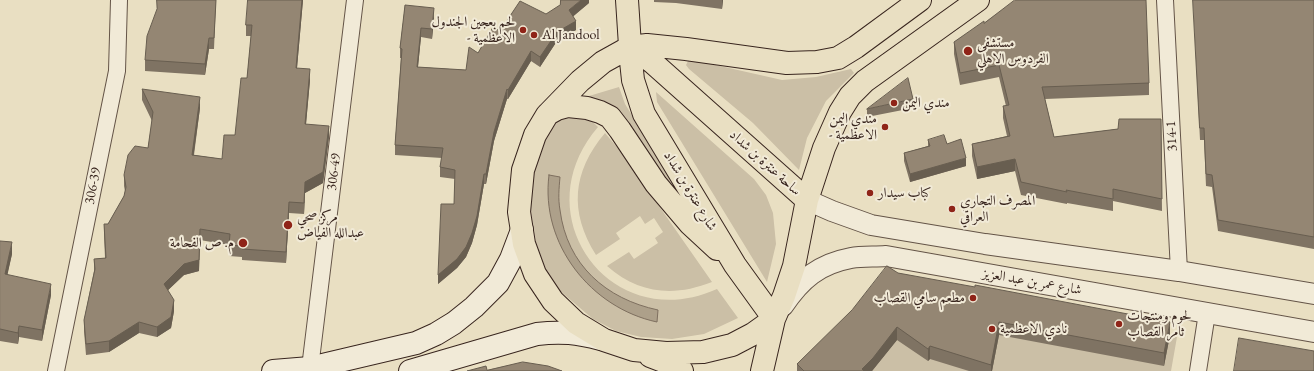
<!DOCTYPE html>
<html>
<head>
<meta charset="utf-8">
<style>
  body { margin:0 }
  canvas { display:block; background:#e9dfc2 }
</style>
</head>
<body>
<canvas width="1314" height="371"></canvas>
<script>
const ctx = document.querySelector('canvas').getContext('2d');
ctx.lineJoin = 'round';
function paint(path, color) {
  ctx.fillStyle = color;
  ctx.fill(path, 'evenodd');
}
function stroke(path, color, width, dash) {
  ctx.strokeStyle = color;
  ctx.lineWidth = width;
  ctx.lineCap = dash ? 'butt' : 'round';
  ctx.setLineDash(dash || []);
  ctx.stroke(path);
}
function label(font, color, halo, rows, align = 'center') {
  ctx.font = font + ' "EB Garamond",Amiri,serif';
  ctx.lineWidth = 4;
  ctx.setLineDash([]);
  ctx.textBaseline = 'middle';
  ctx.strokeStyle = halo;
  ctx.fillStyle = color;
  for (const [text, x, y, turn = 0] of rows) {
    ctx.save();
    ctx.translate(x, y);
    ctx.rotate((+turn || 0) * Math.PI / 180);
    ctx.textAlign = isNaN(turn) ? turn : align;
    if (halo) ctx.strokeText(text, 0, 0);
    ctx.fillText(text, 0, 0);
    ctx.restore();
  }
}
const green = new Path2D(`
  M 688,61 L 698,61 L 782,80 L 816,77 L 851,69 L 854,73 L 826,101 L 807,138 L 799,170 L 753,123 L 689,69 L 686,65 Z
  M 619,87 L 625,104 L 690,209 L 583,100 L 589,96 Z
  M 656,92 L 754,179 L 766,195 L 773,213 L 776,244 L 767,282 L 657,102 Z
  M 559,115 L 589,118 L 598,127 C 522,215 611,337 717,289 L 738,318 L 704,334 L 672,339 L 641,337 L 616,331 L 593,319 L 560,291 L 544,268 L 533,243 L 527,201 L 534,158 Z
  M 605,133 L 622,153 L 712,282 C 674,297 639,294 607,266 L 629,252 L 634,259 L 658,243 L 655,238 L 663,232 L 654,218 L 645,224 L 640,216 L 616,233 L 620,239 L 596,255 C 569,212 572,172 605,133 Z
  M 887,279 L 1177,337 L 1171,371 L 803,371 Z`);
const water = new Path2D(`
  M 549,175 L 560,177 C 559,188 558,199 560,210 C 567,265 606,299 658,310 L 657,322 C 591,308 540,244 549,175 Z`);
const minor = new Path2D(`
  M 1165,0 L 1179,271
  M 310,368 L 355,0
  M 56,371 L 117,71 L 119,0
  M 1198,371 L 1207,313`);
const tertiary = new Path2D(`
  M 807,200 L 832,211 L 871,225 L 985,244 L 1179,271 L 1314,294
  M 783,306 C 801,279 819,264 851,258 C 862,256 875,257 886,256 L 1314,332`);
const secondary = new Path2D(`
  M 273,371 L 310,368 L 416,343 L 436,334 L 454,323 L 474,307 L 498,283 L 511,259 L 522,230
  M 410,371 L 537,334 C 562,331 577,333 601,339`);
const primary = new Path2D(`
  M 627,0 L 631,61 L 633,80 L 644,114 L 735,265 L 774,319 L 762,371
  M 920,0 L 856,47 L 838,58 L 817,62 L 787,63 L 686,49 L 647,45 L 630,47 L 603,62 L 580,81 L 547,115 L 535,135 L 523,170 L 519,212 L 524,244 L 535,274 L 553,301 L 576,323 L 604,340 L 634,350 L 666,353 L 703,352 L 732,345 L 753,334 L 774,319 L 784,296 L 794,266 L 807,200 L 824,148 L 840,112 L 850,96 L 865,81 L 978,0
  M 630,47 L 652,62 L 807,200
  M 548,114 L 557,109 L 568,106 L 587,108 L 600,112 L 610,117 L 620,130 L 656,184 L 690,224 L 717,249
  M 650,356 L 663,361 L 682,371`);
const wall = new Path2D(`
  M 216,0 L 214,49 L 209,49 L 205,75 L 145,71 L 145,60 Z
  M 248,0 L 303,0 L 297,68 L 310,80 L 306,124 L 329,137 L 323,183 L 305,193 L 304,214 L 289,213 L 286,263 L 242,260 L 242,257 L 229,256 L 229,245 L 200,240 L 199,271 L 184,275 L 168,290 L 174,311 L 171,328 L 157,337 L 139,333 L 109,352 L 86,355 L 84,331 L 84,320 L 94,271 L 94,259 L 105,258 L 104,235 L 104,224 L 108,224 L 124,196 L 125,191 L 124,186 L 124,175 L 148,148 L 152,121 L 142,100 L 142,89 L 200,108 L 194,155 L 222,159 L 235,135 L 247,78 L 251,36 L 246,36 L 246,25 Z
  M 654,0 L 723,0 L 722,9 L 676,3 L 654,2 Z
  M 1193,0 L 1314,0 L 1314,249 L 1218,231 L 1212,187 L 1206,186 L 1204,140 L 1200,140 Z
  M 589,3 L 573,16 L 576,30 L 557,41 L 540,67 L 531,61 L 508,99 L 507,99 L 494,141 L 486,184 L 484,184 L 477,225 L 472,243 L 466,257 L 457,268 L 438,284 L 454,204 L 455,179 L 440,177 L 440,167 L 442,158 L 395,155 L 395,145 L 401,58 L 400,58 L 400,48 L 405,5 L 434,18 L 432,39 L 421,37 L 418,67 L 466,70 L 478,53 L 500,31 L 546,14 Z
  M 984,23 L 1149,83 L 1149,95 L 1045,99 L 1054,137 L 1118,129 L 1161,119 L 1162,211 L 1113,201 L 1113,211 L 1067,203 L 1067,204 L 1021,195 L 1015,171 L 977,179 L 972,156 L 972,144 L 1007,136 L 1003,118 L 1003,106 L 1006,106 L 999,77 L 960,85 L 954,54 L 954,42 Z
  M 913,99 L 913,108 L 867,117 L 867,109 Z
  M 928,140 L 947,144 L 966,166 L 910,182 L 904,161 L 904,153 L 928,146 Z
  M 0,241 L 12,254 L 7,275 L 51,295 L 42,341 L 19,337 L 18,344 L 0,341 Z
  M 898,273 L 1170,335 L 1164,366 L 999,335 L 992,371 L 969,371 L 930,359 L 928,361 L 897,340 L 872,371 L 797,371 L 797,364 Z`);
const shadedWall = new Path2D(`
  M 302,0 L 303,0 L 296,79 L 296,68 Z
  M 581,0 L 589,0 L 589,3 L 569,20 L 569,10 Z
  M 722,0 L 723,0 L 722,9 Z
  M 434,8 L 434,18 L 432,39 L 432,29 Z
  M 576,21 L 576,30 L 557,41 L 540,67 L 540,57 L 557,32 Z
  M 421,28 L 421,37 L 417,76 L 417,67 Z
  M 209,38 L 209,49 L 205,75 L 205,64 Z
  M 531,51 L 531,61 L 508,99 L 508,90 Z
  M 310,69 L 310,80 L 305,135 L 305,124 Z
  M 507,89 L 507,99 L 494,141 L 486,184 L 486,174 L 494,132 Z
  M 200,97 L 200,108 L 192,166 L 192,155 Z
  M 329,126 L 329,137 L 323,183 L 305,193 L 304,214 L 304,203 L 305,182 Z
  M 966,158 L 966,166 L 910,182 L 910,174 Z
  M 1015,159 L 1015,171 L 977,179 L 977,167 Z
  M 484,174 L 484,184 L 477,225 L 472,243 L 466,257 L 457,268 L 438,284 L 438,275 Z
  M 289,202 L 289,213 L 286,263 L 286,252 Z
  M 200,229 L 199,271 L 184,275 L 164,294 L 164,284 Z
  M 12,242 L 12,254 L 5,286 L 5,274 Z
  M 51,284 L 51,295 L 42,341 L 42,330 Z
  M 174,300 L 174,311 L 171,328 L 157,337 L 157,327 Z
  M 139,322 L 139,333 L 109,352 L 109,341 Z
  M 999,322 L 999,335 L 992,371 L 991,371 L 991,365 Z
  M 1170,322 L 1170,335 L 1164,366 L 1164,353 Z
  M 19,326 L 19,337 L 18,344 L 18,333 Z
  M 897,327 L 897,340 L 872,371 L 862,371 L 862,369 Z
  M 930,346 L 930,359 L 928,361 L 928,349 Z`);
const building = new Path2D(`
  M 157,0 L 216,0 L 214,38 L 209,38 L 205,64 L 145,60 L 147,36 L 157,9 Z
  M 248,0 L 302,0 L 296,68 L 310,69 L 305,124 L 329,126 L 323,172 L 305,182 L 304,203 L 289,202 L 286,252 L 242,249 L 242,246 L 229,245 L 230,234 L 200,229 L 199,260 L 184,264 L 164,284 L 174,300 L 171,317 L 157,327 L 139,322 L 109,341 L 86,344 L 84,320 L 95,269 L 94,259 L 106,258 L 104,224 L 108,224 L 124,196 L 126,187 L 124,175 L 128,155 L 135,146 L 148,148 L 153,112 L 142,89 L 200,97 L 192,155 L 222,159 L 224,135 L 235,135 L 241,78 L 247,78 L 252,25 L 246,25 Z
  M 561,0 L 581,0 L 569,10 L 576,21 L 557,32 L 540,57 L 531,51 L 508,90 L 507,89 L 494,132 L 486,174 L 484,174 L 477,216 L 472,233 L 466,247 L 457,259 L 438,275 L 441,204 L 454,204 L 455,170 L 440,167 L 443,148 L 395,145 L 402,49 L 400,48 L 405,5 L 434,8 L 432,29 L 421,28 L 417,67 L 466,70 L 469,47 L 478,53 L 493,27 L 500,31 L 520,1 L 546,14 L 560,5 Z
  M 1015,0 L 1146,0 L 1149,83 L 1042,87 L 1054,137 L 1118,129 L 1119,119 L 1161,119 L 1162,199 L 1113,189 L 1113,199 L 1066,190 L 1067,192 L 1021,182 L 1015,159 L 977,167 L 972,144 L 1010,136 L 1003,106 L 1009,105 L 999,65 L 960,73 L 954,42 L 984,21 L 984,23 Z
  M 1193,0 L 1314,0 L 1314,237 L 1218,220 L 1212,175 L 1206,174 L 1204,128 L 1200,128 Z
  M 908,78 L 913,99 L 867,109 Z
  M 944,135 L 947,144 L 961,139 L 966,158 L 910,174 L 904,153 L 930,146 L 928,140 Z
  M 0,241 L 12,242 L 5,274 L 51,284 L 42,330 L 19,326 L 18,333 L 0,329 Z
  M 887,266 L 898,273 L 975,287 L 975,285 L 1170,322 L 1164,353 L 999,322 L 991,365 L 930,346 L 928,349 L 897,327 L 873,358 L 862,369 L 864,371 L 804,371 L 797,364 L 852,310 Z
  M 1239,338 L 1314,351 L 1314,371 L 1234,371 Z
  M 523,362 L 548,366 L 562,371 L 467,371 L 486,366 L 487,370 Z`);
const markers = [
  [523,30,4,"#8f2418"],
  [534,35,4,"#8f2418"],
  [968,51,5,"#8f2418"],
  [894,103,4,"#8f2418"],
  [885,127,4,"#8f2418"],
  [870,193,4,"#8f2418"],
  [952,209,4,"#8f2418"],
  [288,225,5,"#8f2418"],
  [243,243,5,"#8f2418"],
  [973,298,4,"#8f2418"],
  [1119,324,4,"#8f2418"],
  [992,329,4,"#8f2418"]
];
const poiNames = [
  ["لحم بعجين الجندول",515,22,"right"],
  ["- الاعظمية",515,38,"right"],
  ["Al Jandool",542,35],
  ["مستشفى",977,43],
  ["الفردوس الاهلي",977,59],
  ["مندي اليمن",902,103],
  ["مندي اليمن",877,119,"right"],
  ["- الاعظمية",877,135,"right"],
  ["كباب سيدار",878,193],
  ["المصرف التجاري",960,201],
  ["العراقي",960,217],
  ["مركز صحي",297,217],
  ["عبدالله الفياض",297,233],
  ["م. ص الفحامة",234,243,"right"],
  ["مطعم سامي القصاب",965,298,"right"],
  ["لحوم ومنتجات",1127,316],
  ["ثامر القصاب",1127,332],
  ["نادي الاعظمية",1000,329]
];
const streetNames = [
  ["314-1",1172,136,-93],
  ["ساحة عنترة بن شداد",765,163,42],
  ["306-49",334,172,-83],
  ["306-39",93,186,-79],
  ["شارع عنترة بن شداد",690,191,59],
  ["شارع عمر بن عبد العزيز",1032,282,10]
];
paint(green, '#cbbfa6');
paint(water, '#ada08a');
stroke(water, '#7e6f5f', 1);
stroke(minor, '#645447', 18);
stroke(tertiary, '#645447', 22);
stroke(secondary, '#38251e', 24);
stroke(primary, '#38251e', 24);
stroke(minor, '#f1ead7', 16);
stroke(tertiary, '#f1ead7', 20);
stroke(secondary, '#f1ead7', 22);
stroke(primary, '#e9dfc2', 22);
paint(wall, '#7f7363');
paint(shadedWall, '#685e50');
paint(building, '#948673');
stroke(building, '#685e50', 1);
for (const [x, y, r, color] of markers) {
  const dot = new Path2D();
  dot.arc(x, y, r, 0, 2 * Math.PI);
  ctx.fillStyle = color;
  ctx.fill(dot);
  stroke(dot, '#f1ead7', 1.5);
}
label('14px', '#38251e', '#f1ead7', poiNames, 'left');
label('14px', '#38251e', '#f1ead7', streetNames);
</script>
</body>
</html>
